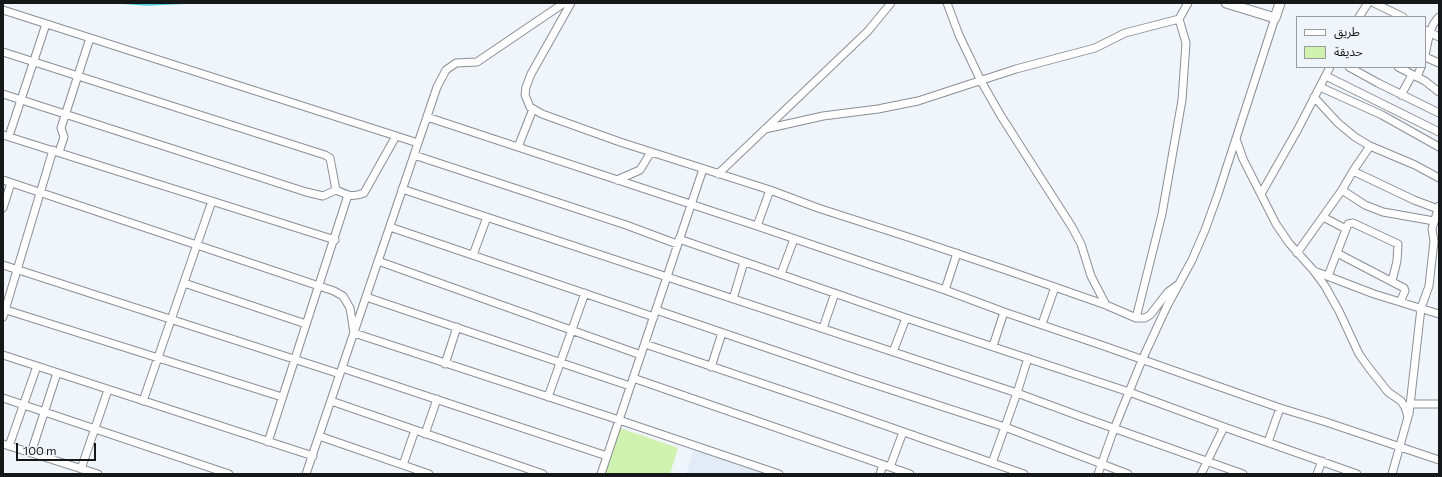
<!DOCTYPE html>
<html>
<head>
<meta charset="utf-8">
<style>
  body { margin:0 }
  #map { position:relative; width:1442px; height:477px; overflow:hidden; background:#f0f5fc; font-family:Commissioner,"Noto Sans Arabic",sans-serif }
  canvas { display:block }
  .frame { position:absolute; inset:0; border:4px solid #151719; pointer-events:none }
  .legend { position:absolute; left:1296px; top:16px; width:130px; height:52px; box-sizing:border-box; background:#f0f5fc; border:1px solid #989ca1; margin:0; padding:5px 7px; list-style:none; font-size:12px; color:#151719 }
  .legend li { display:flex; align-items:center; gap:8px; height:20px }
  .legend b { width:20px; border:1px solid #989ca1 }
  .scale { position:absolute; left:16px; top:443px; width:80px; height:18px; box-sizing:border-box; border:2px solid #151719; border-top:0; padding-left:5px; font-size:12px; line-height:14px; white-space:nowrap; color:#151719; -webkit-text-stroke:3px #f0f5fc; paint-order:stroke }
</style>
</head>
<body>
<div id="map">
<canvas width="1442" height="477"></canvas>
<div class="frame"></div>
<ul class="legend">
<li><b style="height:5px;background:#fff"></b>طريق</li>
<li><b style="height:11px;background:#cff2af"></b>حديقة</li>
</ul>
<div class="scale">100 m</div>
</div>
<script>
const ctx = document.querySelector('canvas').getContext('2d');
ctx.lineJoin = 'round';
function paint(path, color) {
  ctx.fillStyle = color;
  ctx.fill(path, 'evenodd');
}
function stroke(path, color, width, dash) {
  ctx.strokeStyle = color;
  ctx.lineWidth = width;
  ctx.lineCap = dash ? 'butt' : 'round';
  ctx.setLineDash(dash || []);
  ctx.stroke(path);
}
const built = new Path2D(`
  M 694,449 L 768,474 L 686,474 Z`);
const green = new Path2D(`
  M 620,428 L 678,448 L 670,474 L 604,474 Z`);
const stream = new Path2D(`
  M 119,3 L 147,5 L 191,3`);
const minor = new Path2D(`
  M 571,3 L 531,74 L 526,87 L 525,95 L 530,107 L 542,114 L 620,142 L 770,190 L 818,208 L 911,238 L 1009,271 L 1106,305 L 1136,318 L 1145,318 L 1150,315 L 1168,292 L 1179,284
  M 947,3 L 959,35 L 981,81 L 1001,116 L 1072,227 L 1081,244 L 1091,276 L 1106,305
  M 1374,3 L 1403,17
  M 3,10 L 418,143
  M 1359,17 L 1368,3
  M 1425,30 L 1439,37
  M 3,52 L 325,155 L 330,158 L 336,190 C 347,195 352,198 364,193 L 396,136
  M 1425,55 C 1428,43 1429,26 1439,17
  M 1425,57 L 1439,63
  M 1349,67 L 1378,83 L 1439,113
  M 1398,67 L 1425,81 L 1439,92
  M 1326,76 L 1439,132
  M 1417,77 L 1421,67
  M 1320,87 L 1382,115 L 1439,147
  M 3,94 L 306,192 L 323,196 L 336,190
  M 1401,95 L 1412,75
  M 1314,97 L 1338,123 L 1355,137 L 1370,146 L 1415,165 L 1439,178
  M 427,117 L 757,226 L 945,290 L 1004,312 L 1101,345 L 1280,408 L 1326,422 L 1439,460
  M 765,129 L 823,116 L 878,109 L 918,101 L 1016,69 L 1095,48 L 1125,33 L 1179,19 L 1188,3
  M 3,135 L 335,240
  M 9,136 L 46,24
  M 1236,139 L 1243,159 L 1276,224 L 1289,243 L 1314,271 L 1325,286 L 1339,311 L 1359,354 L 1369,368 L 1388,392 L 1401,401 L 1405,407 L 1408,417 L 1392,474
  M 518,147 L 533,109
  M 59,152 L 64,137 L 61,128 L 90,38
  M 414,155 L 626,225 L 677,244
  M 1353,171 L 1414,200 L 1438,209
  M 718,174 L 868,31 L 891,3
  M 3,180 L 334,291 L 343,296 L 350,308 L 354,333 L 619,420 L 779,474
  M 617,180 L 640,170 L 651,152
  M 402,189 L 1017,393 L 1082,417 L 1243,474
  M 1342,190 L 1365,205 L 1383,212 L 1434,221
  M 1261,194 L 1298,129 L 1330,67
  M 3,208 L 11,183
  M 1323,217 L 1346,229
  M 757,226 L 770,190
  M 390,227 L 654,317
  M 679,239 L 906,318 L 1129,392 L 1224,427 L 1357,474
  M 1297,253 L 1342,190 L 1353,171 L 1370,146
  M 1337,253 L 1404,288 L 1405,291 L 1400,302
  M 473,255 L 487,217
  M 378,261 L 641,355
  M 3,265 L 340,374
  M 1314,271 L 1374,294 L 1439,314
  M 781,274 L 794,239
  M 1328,276 L 1348,224 L 1353,223 L 1398,244 L 1397,261 L 1392,281
  M 184,283 L 306,324
  M 945,290 L 957,253
  M 366,297 L 630,386
  M 733,299 L 744,262
  M 3,309 L 282,397
  M 656,310 L 858,379 L 1005,427 L 1128,474
  M 3,317 L 53,150
  M 1136,318 L 1162,214 L 1182,100 L 1186,43 L 1179,19
  M 1042,324 L 1055,287
  M 823,328 L 835,293
  M 645,344 L 838,409 L 1024,474
  M 993,346 L 1004,312
  M 893,352 L 906,318
  M 3,355 L 313,456
  M 445,364 L 457,327
  M 711,367 L 722,333
  M 342,368 L 607,456
  M 633,378 L 910,474
  M 548,397 L 585,293
  M 3,398 L 229,474
  M 143,401 L 212,201
  M 331,401 L 543,474
  M 1410,404 L 1439,404
  M 1409,414 L 1421,308 L 1429,286 L 1434,241 L 1432,229 L 1439,206
  M 425,434 L 437,399
  M 319,436 L 429,474
  M 268,442 L 348,195
  M 1268,442 L 1280,408
  M 3,444 L 98,474
  M 9,446 L 37,366
  M 31,453 L 57,373
  M 992,463 L 1017,393 L 1028,358
  M 403,465 L 415,430
  M 890,467 L 903,432
  M 81,469 L 108,390
  M 306,474 L 437,87 L 446,70 L 456,63 L 477,62 L 564,3
  M 601,474 L 703,169
  M 880,474 L 883,465
  M 1098,474 L 1114,429 L 1142,360 L 1167,306 L 1192,260 L 1205,230 L 1218,194 L 1275,18
  M 1201,474 L 1224,427
  M 1317,474 L 1322,461`);
const major = new Path2D(`
  M 1226,3 L 1275,18 L 1280,3`);
paint(built, '#e3ebf9');
paint(green, '#cff2af');
stroke(stream, '#43ccda', 1.5);
stroke(minor, '#8a8f95', 9);
stroke(major, '#8a8f95', 11);
stroke(minor, '#fff', 7);
stroke(major, '#fff', 9);
</script>
</body>
</html>
